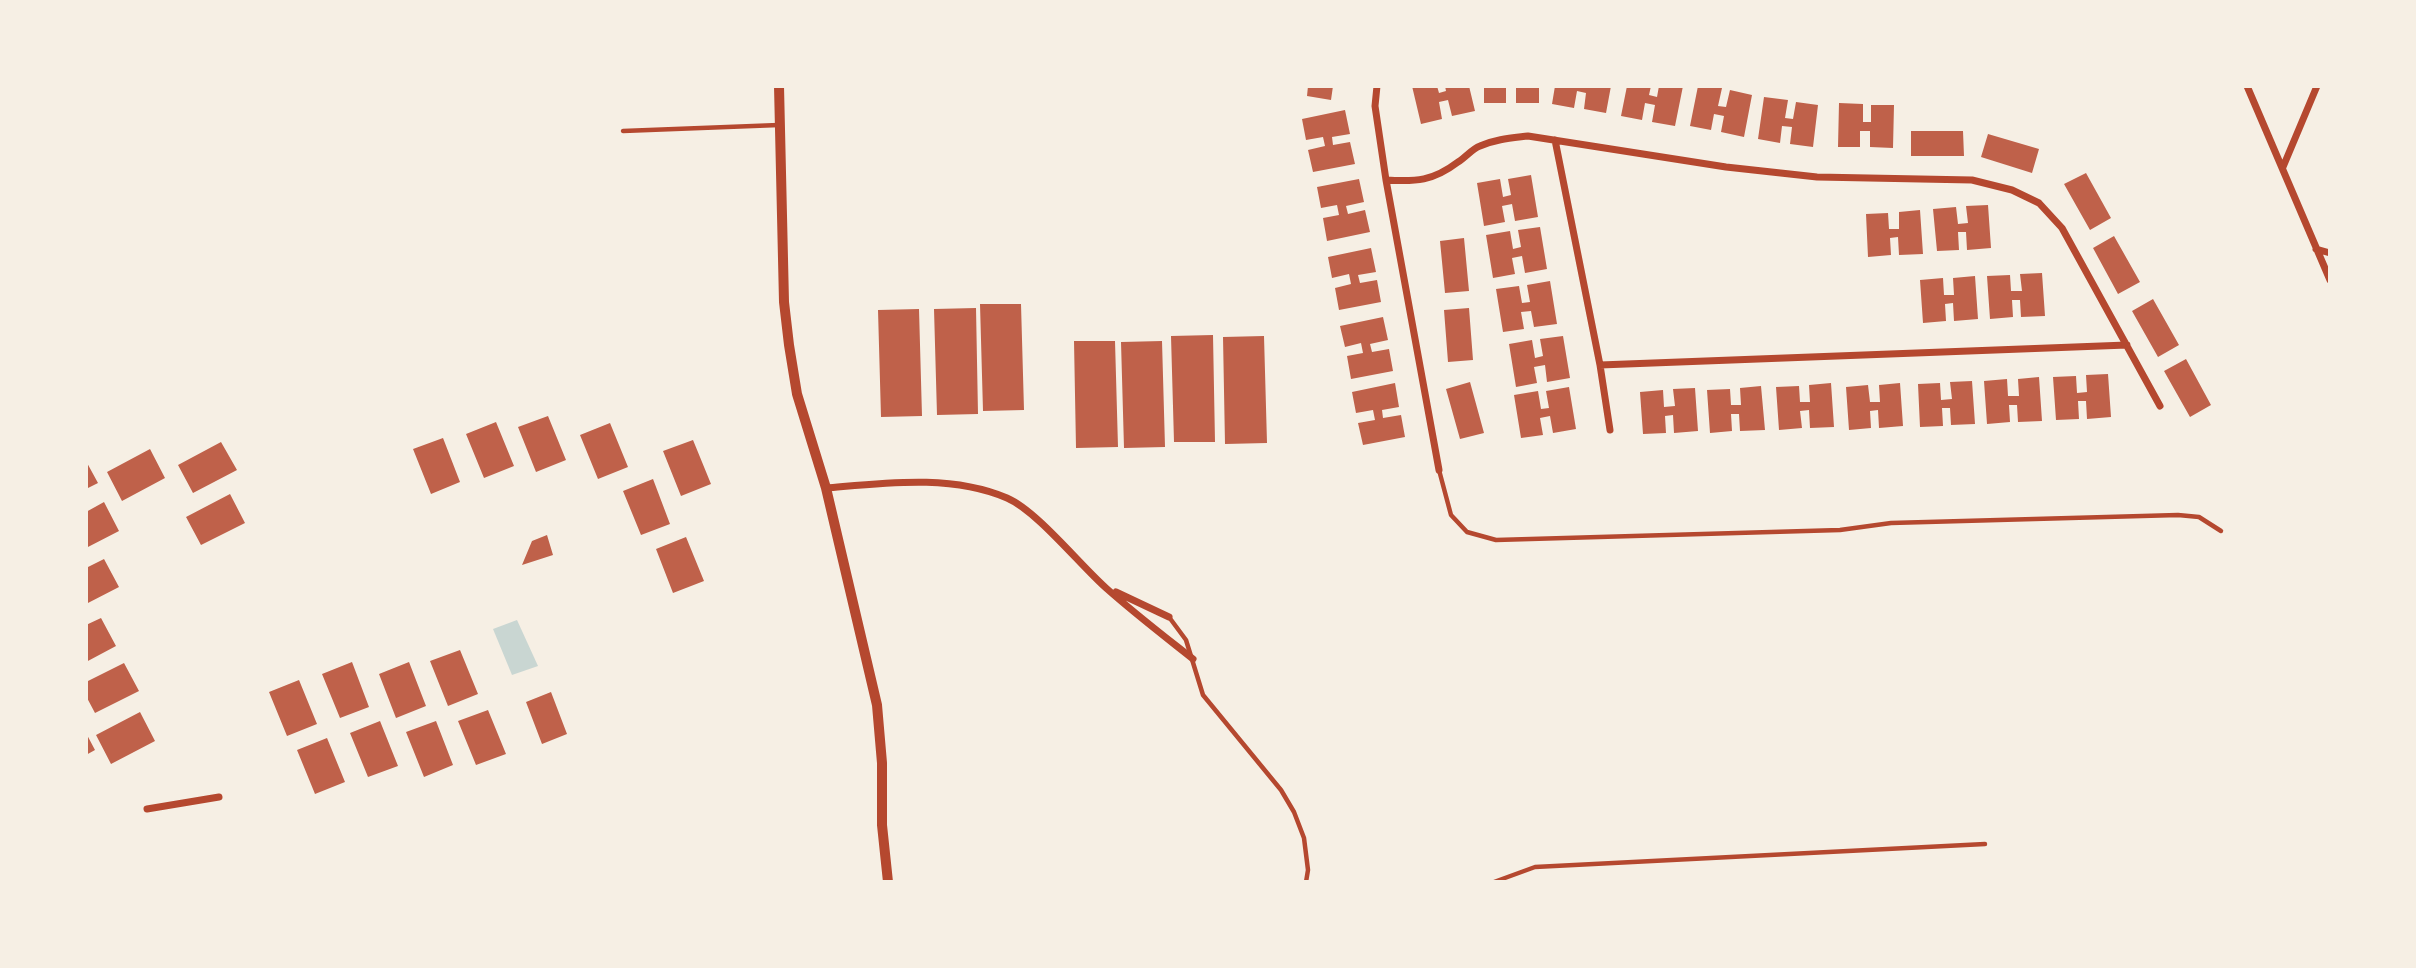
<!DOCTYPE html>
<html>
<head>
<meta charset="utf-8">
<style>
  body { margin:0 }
  #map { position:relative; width:2416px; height:968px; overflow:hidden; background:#f6efe4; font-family:Overpass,sans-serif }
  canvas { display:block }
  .frame { position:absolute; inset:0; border:88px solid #f6efe4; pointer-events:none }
</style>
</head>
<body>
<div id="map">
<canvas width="2416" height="968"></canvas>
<div class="frame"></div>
</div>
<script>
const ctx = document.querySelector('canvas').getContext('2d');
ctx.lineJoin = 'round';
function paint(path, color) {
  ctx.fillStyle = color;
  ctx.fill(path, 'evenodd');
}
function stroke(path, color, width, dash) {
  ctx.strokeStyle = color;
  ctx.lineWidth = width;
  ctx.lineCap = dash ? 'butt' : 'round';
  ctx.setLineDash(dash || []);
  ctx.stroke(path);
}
const water = new Path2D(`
  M 517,620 L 538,666 L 512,675 L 493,629 Z`);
const building = new Path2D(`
  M 1308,86 L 1333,86 L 1331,100 L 1307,96 Z
  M 1412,86 L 1437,86 L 1439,93 L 1446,91 L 1445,86 L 1469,86 L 1475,111 L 1452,116 L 1448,100 L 1439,102 L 1442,119 L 1421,124 Z
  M 1484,86 L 1506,86 L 1506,103 L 1484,103 Z
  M 1516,86 L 1539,86 L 1539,103 L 1516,103 Z
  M 1555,86 L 1611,86 L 1606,113 L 1584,109 L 1586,93 L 1577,91 L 1574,108 L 1552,104 Z
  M 1627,86 L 1651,86 L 1649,95 L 1657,97 L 1659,86 L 1683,86 L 1675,126 L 1652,122 L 1655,105 L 1645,103 L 1642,120 L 1621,116 Z
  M 1698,86 L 1722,88 L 1718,106 L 1726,107 L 1730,90 L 1752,95 L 1744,137 L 1721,132 L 1724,116 L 1714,114 L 1711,130 L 1690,126 Z
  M 1764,97 L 1788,100 L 1785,118 L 1793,119 L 1796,102 L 1818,105 L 1813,147 L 1790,144 L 1792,127 L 1782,126 L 1780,143 L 1758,139 Z
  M 1839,103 L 1863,104 L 1863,122 L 1871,122 L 1871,105 L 1894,105 L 1893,148 L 1870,147 L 1870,131 L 1860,131 L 1860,147 L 1838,147 Z
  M 1345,110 L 1350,134 L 1332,137 L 1333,145 L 1350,142 L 1355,164 L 1313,172 L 1308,150 L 1325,146 L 1323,137 L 1306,140 L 1302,119 Z
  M 1911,131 L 1963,131 L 1964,156 L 1911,156 Z
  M 1988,134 L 2039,149 L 2032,173 L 1981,157 Z
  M 2086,173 L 2111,218 L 2090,230 L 2064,184 Z
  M 1531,175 L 1538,217 L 1515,221 L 1512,204 L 1502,206 L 1505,222 L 1484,226 L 1477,183 L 1500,179 L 1503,197 L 1511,195 L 1508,179 Z
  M 1359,179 L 1364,202 L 1346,206 L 1348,214 L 1365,210 L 1370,232 L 1327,241 L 1323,218 L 1339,215 L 1337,205 L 1321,208 L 1317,187 Z
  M 1988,205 L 1991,248 L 1967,250 L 1966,232 L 1958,232 L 1959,250 L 1937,251 L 1933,209 L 1956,207 L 1958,224 L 1968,223 L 1966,206 Z
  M 1920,210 L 1923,254 L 1899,255 L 1898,237 L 1890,238 L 1891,255 L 1868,257 L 1866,214 L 1888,213 L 1889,229 L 1899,229 L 1899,212 Z
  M 1540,227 L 1547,269 L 1525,273 L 1522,256 L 1512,258 L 1515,274 L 1493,278 L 1486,235 L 1510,231 L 1513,249 L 1521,247 L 1518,230 Z
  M 2114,236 L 2140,282 L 2118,294 L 2093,248 Z
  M 1464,238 L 1469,291 L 1445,293 L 1440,241 Z
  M 1371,248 L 1376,272 L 1358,275 L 1360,283 L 1377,280 L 1381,302 L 1339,310 L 1335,288 L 1351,284 L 1349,274 L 1332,278 L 1328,257 Z
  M 2042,273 L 2045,316 L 2021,317 L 2020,300 L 2012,300 L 2013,317 L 1990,319 L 1987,276 L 2010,275 L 2011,291 L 2022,291 L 2020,274 Z
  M 1975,276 L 1978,319 L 1954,321 L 1953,303 L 1945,304 L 1946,321 L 1923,323 L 1920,280 L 1943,278 L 1944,295 L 1954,295 L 1953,278 Z
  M 1550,281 L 1557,324 L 1534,327 L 1531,311 L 1521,312 L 1524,329 L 1503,332 L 1496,289 L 1519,286 L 1522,303 L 1530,302 L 1527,285 Z
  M 2153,299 L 2179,345 L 2158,357 L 2132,311 Z
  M 980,304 L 1021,304 L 1024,410 L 983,411 Z
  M 976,308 L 978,414 L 937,415 L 934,309 Z
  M 1469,308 L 1473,360 L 1448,362 L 1444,310 Z
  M 919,309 L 922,416 L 881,417 L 878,310 Z
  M 1383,317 L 1388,340 L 1370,344 L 1372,352 L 1389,349 L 1393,371 L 1351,379 L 1347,356 L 1363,353 L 1361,343 L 1345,347 L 1340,326 Z
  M 1213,335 L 1215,442 L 1174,442 L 1171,336 Z
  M 1264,336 L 1267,443 L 1225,444 L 1223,337 Z
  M 1563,336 L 1570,378 L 1547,382 L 1545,365 L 1534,367 L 1537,383 L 1516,387 L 1509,344 L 1532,340 L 1535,358 L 1543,356 L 1540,339 Z
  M 1074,341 L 1115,341 L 1118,447 L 1076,448 Z
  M 1162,341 L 1165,447 L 1124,448 L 1121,342 Z
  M 2186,359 L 2211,405 L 2190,417 L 2164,371 Z
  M 2108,374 L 2111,417 L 2087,419 L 2086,401 L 2078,401 L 2079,419 L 2056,420 L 2053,377 L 2076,376 L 2077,393 L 2087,392 L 2086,375 Z
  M 2039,377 L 2042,421 L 2018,422 L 2017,405 L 2009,405 L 2010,422 L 1987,424 L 1984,381 L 2007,379 L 2008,396 L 2019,396 L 2018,379 Z
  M 1972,381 L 1975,424 L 1951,425 L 1950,408 L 1942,408 L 1943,426 L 1920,427 L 1918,384 L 1940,383 L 1941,400 L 1952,399 L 1950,382 Z
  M 1470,382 L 1484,433 L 1460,439 L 1446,389 Z
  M 1395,383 L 1399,407 L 1382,410 L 1383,418 L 1401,415 L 1405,437 L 1363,445 L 1358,423 L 1375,420 L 1373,410 L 1356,413 L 1352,392 Z
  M 1831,383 L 1834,427 L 1810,428 L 1809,410 L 1800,411 L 1802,428 L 1779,430 L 1776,387 L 1799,386 L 1800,402 L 1810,402 L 1809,385 Z
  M 1900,383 L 1903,426 L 1879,428 L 1878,410 L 1870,411 L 1871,428 L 1849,430 L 1846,387 L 1868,385 L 1870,402 L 1880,402 L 1879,385 Z
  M 1761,386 L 1765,430 L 1740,431 L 1739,414 L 1731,414 L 1732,431 L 1710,433 L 1707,390 L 1730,389 L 1731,405 L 1741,405 L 1740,388 Z
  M 1569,387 L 1576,429 L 1553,433 L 1550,416 L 1540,418 L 1543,435 L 1521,438 L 1514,395 L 1538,391 L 1541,409 L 1549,408 L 1546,391 Z
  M 1695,388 L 1698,431 L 1674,433 L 1673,415 L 1665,416 L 1666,433 L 1643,434 L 1640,392 L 1663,390 L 1664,407 L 1675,406 L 1673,389 Z
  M 548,416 L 566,460 L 536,472 L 518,427 Z
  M 496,422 L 514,466 L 484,478 L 466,434 Z
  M 610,423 L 628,467 L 598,479 L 580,435 Z
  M 443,438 L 460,482 L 431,494 L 413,449 Z
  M 693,440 L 711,484 L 681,496 L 663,451 Z
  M 221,442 L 237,470 L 193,493 L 178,465 Z
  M 150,449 L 165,478 L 122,501 L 107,472 Z
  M 86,461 L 98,483 L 86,489 Z
  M 653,479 L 670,524 L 641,535 L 623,491 Z
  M 230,494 L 245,523 L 201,545 L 186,517 Z
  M 104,502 L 119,531 L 86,548 L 86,512 Z
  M 547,535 L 553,555 L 522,565 L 532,541 Z
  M 686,537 L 704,581 L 673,593 L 656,549 Z
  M 104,559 L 119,587 L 86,604 L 86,568 Z
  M 101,618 L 116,646 L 86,662 L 86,625 Z
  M 460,650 L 478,694 L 448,706 L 430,661 Z
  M 352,662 L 369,707 L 340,718 L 322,674 Z
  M 409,662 L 426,706 L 396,718 L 379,674 Z
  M 124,663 L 139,691 L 95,713 L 86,696 L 86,682 Z
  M 299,680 L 317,724 L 287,736 L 269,692 Z
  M 551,692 L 567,734 L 542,744 L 526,702 Z
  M 488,710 L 506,754 L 476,765 L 458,721 Z
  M 140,712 L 155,741 L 111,764 L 96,735 Z
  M 380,721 L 398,766 L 368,777 L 350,733 Z
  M 436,721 L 453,765 L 424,777 L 406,732 Z
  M 86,733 L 95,750 L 86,755 Z
  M 327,738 L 345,782 L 315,794 L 297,750 Z`);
const service = new Path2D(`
  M 623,131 L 779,125
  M 1439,470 L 1451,515 L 1467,532 L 1496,540 L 1840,530 L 1891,523 L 2178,515 L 2199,517 L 2221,531
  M 1169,617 L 1186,640 L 1203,695 L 1281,790 L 1294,812 L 1304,838 L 1308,870 L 1306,882
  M 1494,882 L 1535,867 L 1985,844`);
const minor = new Path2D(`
  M 1377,86 L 1375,106 L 1386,180 L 1439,470
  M 2247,86 L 2330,280
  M 1555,140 L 1600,365 L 1610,430
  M 2283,167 L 2317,86
  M 1386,180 C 1416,182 1433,181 1458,162 C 1466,157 1472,149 1480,146 C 1496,139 1512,138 1528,136 L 1726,167 L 1817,177 L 1972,180 L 2012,190 L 2039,203 L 2062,228 L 2160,406
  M 2316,249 L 2330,253
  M 1600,365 L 2127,345
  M 826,488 C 885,483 951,474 1007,498 C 1037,511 1079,564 1106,588 C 1134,613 1164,636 1193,659
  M 1116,592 L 1169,617
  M 147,809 L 219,797`);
const tertiary = new Path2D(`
  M 779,86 L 784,302 L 789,345 L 797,394 L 826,488 L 877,705 L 882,763 L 882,825 L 888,882`);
paint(water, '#c9d6d2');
paint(building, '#bf614a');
stroke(service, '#b5482f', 4.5);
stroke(minor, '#b5482f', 7);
stroke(tertiary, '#b5482f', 10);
</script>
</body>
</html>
